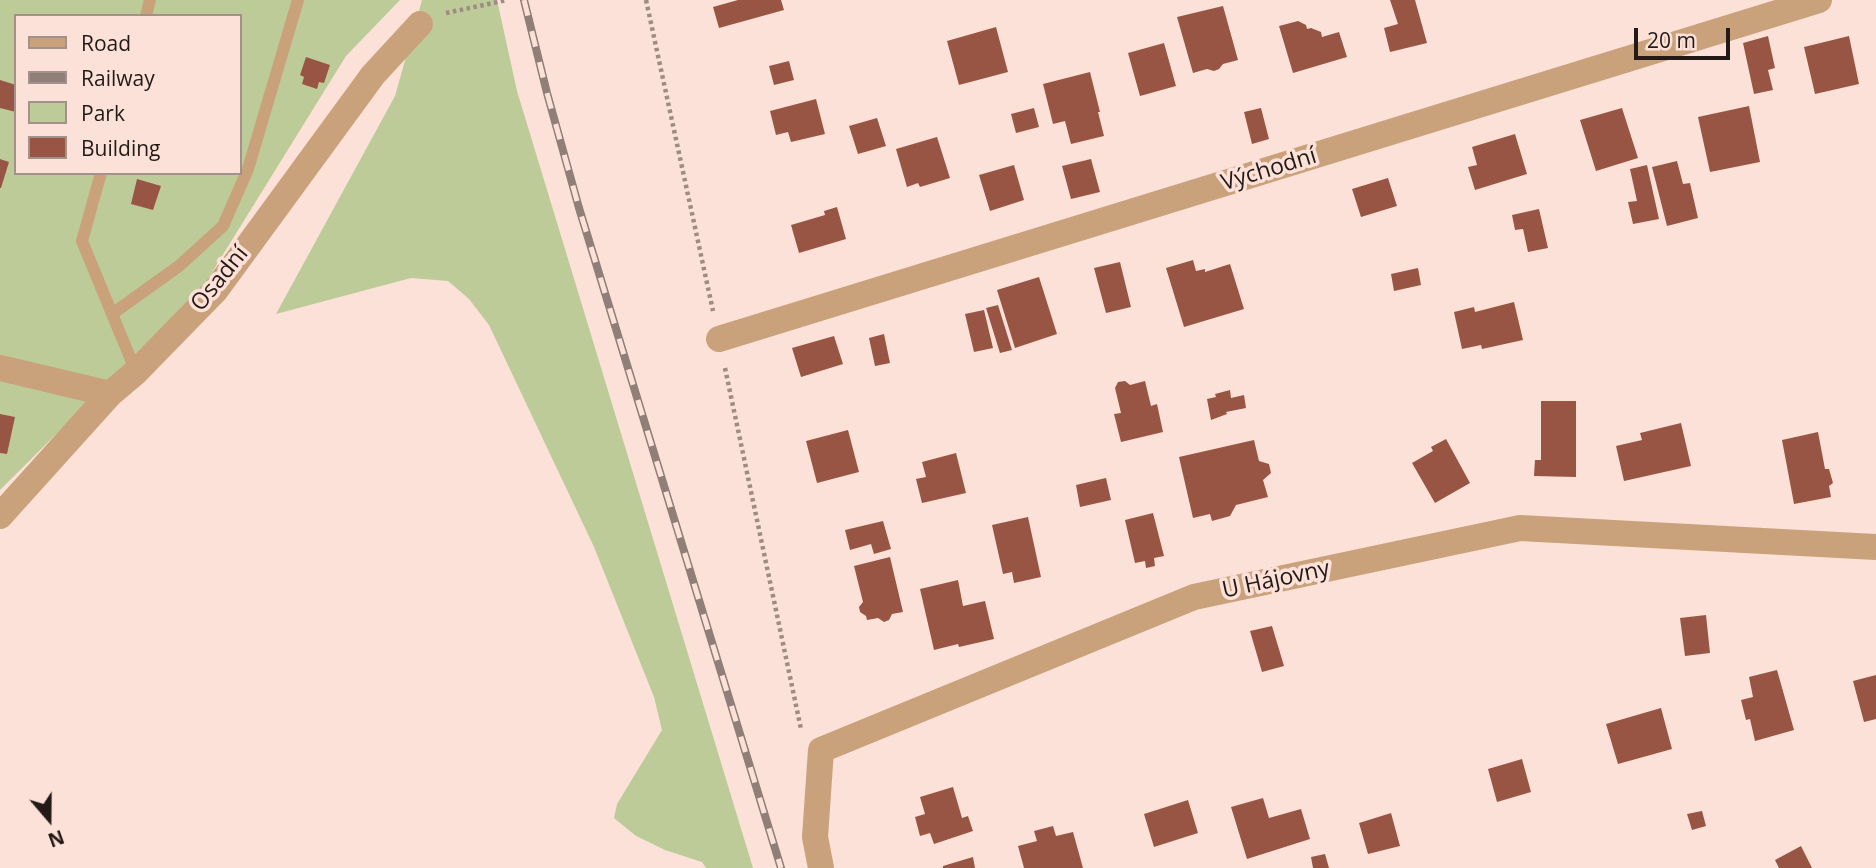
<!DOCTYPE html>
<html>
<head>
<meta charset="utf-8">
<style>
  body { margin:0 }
  #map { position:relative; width:1876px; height:868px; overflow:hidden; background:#fce1d8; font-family:"Open Sans",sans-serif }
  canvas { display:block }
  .legend { position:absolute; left:14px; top:14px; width:228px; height:161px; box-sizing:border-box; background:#fce1d8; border:2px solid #a5918b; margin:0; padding:9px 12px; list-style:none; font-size:21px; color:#231a17 }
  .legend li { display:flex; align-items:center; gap:14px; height:35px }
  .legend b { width:35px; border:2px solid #a5918b }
  .north { position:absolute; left:14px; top:784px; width:70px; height:70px; -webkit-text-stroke:5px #fce1d8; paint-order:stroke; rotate:160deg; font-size:19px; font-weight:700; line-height:28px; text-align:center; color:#231a17 }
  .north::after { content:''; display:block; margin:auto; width:24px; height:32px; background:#231a17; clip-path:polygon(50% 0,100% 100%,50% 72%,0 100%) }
  .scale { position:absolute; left:1634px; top:28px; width:96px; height:32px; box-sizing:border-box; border:4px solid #231a17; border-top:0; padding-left:9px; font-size:21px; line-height:24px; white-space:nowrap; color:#231a17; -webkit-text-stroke:5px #fce1d8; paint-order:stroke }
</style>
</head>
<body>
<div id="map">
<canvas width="1876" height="868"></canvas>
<ul class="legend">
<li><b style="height:9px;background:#c9a27c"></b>Road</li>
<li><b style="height:9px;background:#907e78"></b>Railway</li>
<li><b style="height:19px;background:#bdcb99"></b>Park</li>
<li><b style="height:19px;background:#954"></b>Building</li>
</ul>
<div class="north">N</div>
<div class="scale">20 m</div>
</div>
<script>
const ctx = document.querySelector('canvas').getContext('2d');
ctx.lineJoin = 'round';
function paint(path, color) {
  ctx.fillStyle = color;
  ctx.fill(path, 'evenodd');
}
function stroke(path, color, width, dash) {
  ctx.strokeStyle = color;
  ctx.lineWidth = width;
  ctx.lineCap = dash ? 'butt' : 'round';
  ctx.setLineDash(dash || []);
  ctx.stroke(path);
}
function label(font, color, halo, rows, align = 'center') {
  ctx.font = font + ' "Open Sans",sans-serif';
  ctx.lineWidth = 7;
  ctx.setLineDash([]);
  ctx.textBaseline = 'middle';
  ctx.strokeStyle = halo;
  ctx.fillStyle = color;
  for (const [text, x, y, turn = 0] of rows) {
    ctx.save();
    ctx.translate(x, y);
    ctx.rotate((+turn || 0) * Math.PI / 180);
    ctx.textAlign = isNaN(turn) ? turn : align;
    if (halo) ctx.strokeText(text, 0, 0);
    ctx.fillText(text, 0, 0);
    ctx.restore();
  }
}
const green = new Path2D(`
  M 0,0 L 400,0 L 346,56 L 201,290 L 0,490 ZM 16,16 L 240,16 L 240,173 L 16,173 Z
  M 422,0 L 497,0 L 517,91 L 753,868 L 706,868 L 702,862 L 665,850 L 636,836 L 614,818 L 617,804 L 662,730 L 654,697 L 594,547 L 489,325 L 469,299 L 448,281 L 411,278 L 276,314 L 395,96 Z`);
const building = new Path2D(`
  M 738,0 L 781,0 L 784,10 L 719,28 L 713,7 Z
  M 1390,0 L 1415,0 L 1427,43 L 1390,52 L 1384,28 L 1398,24 Z
  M 1223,6 L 1238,60 L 1223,64 L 1219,69 L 1214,71 L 1207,69 L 1193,73 L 1177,17 Z
  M 1298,21 L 1306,25 L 1307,29 L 1311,28 L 1321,32 L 1322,37 L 1339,32 L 1347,57 L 1293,73 L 1279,26 Z
  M 996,27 L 1008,72 L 959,85 L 947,41 Z
  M 1768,36 L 1775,68 L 1768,70 L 1773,90 L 1754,94 L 1743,43 Z
  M 1849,36 L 1859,84 L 1815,94 L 1804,47 Z
  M 1164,43 L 1176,86 L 1140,96 L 1128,53 Z
  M 306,57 L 330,65 L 324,83 L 319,82 L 317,89 L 302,84 L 304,77 L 300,75 Z
  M 789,61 L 794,80 L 774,85 L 769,66 Z
  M 1090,72 L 1100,112 L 1098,112 L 1104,136 L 1071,144 L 1065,121 L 1053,124 L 1043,84 Z
  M 0,80 L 16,85 L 16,112 L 0,108 Z
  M 816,99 L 825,134 L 791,142 L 788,132 L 776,135 L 770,111 Z
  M 1749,106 L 1760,162 L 1710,172 L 1698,117 Z
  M 1034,108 L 1039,127 L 1016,133 L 1011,114 Z
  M 1261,108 L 1269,139 L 1252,144 L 1244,112 Z
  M 1622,108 L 1638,158 L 1596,171 L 1580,120 Z
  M 877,118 L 886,146 L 858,154 L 849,126 Z
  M 1515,134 L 1527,174 L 1475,190 L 1468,167 L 1477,165 L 1472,147 Z
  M 937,137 L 950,178 L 920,187 L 918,183 L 907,187 L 896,149 Z
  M 0,159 L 9,162 L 1,188 L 0,188 Z
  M 1091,159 L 1100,192 L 1071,199 L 1062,166 Z
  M 1677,161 L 1683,184 L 1690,183 L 1698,218 L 1667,226 L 1652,167 Z
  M 1014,165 L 1024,200 L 990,211 L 979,175 Z
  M 1647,165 L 1659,219 L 1633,224 L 1628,202 L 1637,201 L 1630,169 Z
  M 1388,178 L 1397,206 L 1361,217 L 1352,189 Z
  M 137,179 L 161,186 L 153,210 L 131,204 Z
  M 837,207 L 846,239 L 799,253 L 791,225 L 825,215 L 824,211 Z
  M 1539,209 L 1548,248 L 1528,252 L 1523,229 L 1515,230 L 1512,215 Z
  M 1193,260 L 1196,271 L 1205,269 L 1205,272 L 1230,264 L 1244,309 L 1184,327 L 1166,268 Z
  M 1120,262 L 1131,307 L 1106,313 L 1094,268 Z
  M 1418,268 L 1421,285 L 1394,291 L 1391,274 Z
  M 1039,277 L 1057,334 L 1015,348 L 997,290 Z
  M 1514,302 L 1523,340 L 1482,349 L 1481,345 L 1462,349 L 1454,312 L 1474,307 L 1475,312 Z
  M 998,305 L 1012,350 L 1000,353 L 986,308 Z
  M 984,310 L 993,348 L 974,352 L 965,314 Z
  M 884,334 L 890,363 L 875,366 L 869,338 Z
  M 834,336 L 843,364 L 801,377 L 792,348 Z
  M 1125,381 L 1130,385 L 1145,381 L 1151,406 L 1157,404 L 1163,432 L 1121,442 L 1114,414 L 1121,413 L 1115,388 L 1118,382 Z
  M 1230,390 L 1231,398 L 1244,395 L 1246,408 L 1226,412 L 1227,414 L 1211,420 L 1207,399 L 1216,397 L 1215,394 Z
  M 1541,401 L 1576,401 L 1576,477 L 1534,476 L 1535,460 L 1541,460 Z
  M 0,414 L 15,417 L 7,454 L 0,453 Z
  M 1681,423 L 1691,466 L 1624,481 L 1616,446 L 1642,440 L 1640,433 Z
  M 848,430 L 859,472 L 817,483 L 806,441 Z
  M 1818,432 L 1825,469 L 1829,469 L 1833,483 L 1829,486 L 1831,497 L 1794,504 L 1782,440 Z
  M 1446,439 L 1470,483 L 1435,503 L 1412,463 L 1433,451 L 1431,447 Z
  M 1254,440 L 1259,461 L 1269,464 L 1271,473 L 1263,480 L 1268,497 L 1236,505 L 1230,516 L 1212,521 L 1210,514 L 1193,518 L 1179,457 Z
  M 956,453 L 966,493 L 922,503 L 916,479 L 926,477 L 922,462 Z
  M 1106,478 L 1111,500 L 1080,507 L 1076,485 Z
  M 1153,513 L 1164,556 L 1154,558 L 1155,566 L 1146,568 L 1145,561 L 1135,563 L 1125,520 Z
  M 1028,517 L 1041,577 L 1014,583 L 1012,572 L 1003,574 L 992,525 Z
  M 883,521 L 891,549 L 874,554 L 871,544 L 850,550 L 845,530 Z
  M 890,557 L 903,612 L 892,614 L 889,620 L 884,622 L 878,618 L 867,620 L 866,616 L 860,612 L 859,607 L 863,602 L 854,566 Z
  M 958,580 L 963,606 L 985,601 L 994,639 L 959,647 L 958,644 L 934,650 L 920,589 Z
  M 1706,615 L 1710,653 L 1685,656 L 1680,618 Z
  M 1272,626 L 1284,666 L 1262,672 L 1250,631 Z
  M 1777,670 L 1794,730 L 1755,741 L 1750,719 L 1746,720 L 1741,700 L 1753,697 L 1749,677 Z
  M 1876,675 L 1876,719 L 1864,722 L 1853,681 Z
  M 1661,708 L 1672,749 L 1618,764 L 1606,724 Z
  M 1522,759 L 1531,792 L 1497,802 L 1488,769 Z
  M 953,787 L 962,818 L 968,816 L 973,831 L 934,844 L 930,833 L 920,836 L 915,817 L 925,814 L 920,797 Z
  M 1263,798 L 1269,818 L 1301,809 L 1310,839 L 1247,859 L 1231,807 Z
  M 1188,800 L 1198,833 L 1154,847 L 1144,814 Z
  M 1702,811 L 1706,826 L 1692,830 L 1687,814 Z
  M 1391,813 L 1400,846 L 1368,854 L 1359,823 Z
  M 1053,826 L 1056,836 L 1073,832 L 1083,868 L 1024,868 L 1018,846 L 1037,841 L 1034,831 Z
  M 1801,846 L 1812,868 L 1779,868 L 1775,860 Z
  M 1325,854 L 1329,868 L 1313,868 L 1311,857 Z
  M 973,857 L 975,868 L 943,868 L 943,866 Z`);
const path = new Path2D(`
  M 646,0 L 713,311
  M 446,13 L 507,0
  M 725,368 L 801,729`);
const service = new Path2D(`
  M 146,16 L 150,0
  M 101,173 L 82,241 L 136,372
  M 112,314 L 179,266 L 223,226 L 248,169 L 298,0`);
const minor = new Path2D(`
  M 719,339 L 1819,0
  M 0,368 L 110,394
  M 0,516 L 110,394 L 136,372 L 215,291 L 373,75 L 420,24
  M 821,868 L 815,837 L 821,750 L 1194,597 L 1520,528 L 1876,547`);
const rail = new Path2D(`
  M 524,0 L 547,93 L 579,208 L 781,868`);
const streetNames = [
  ["Východní",1269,170,-17],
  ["Osadní",220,279,-51],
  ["U Hájovny",1276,580,-12]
];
paint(green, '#bdcb99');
paint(building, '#954');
stroke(path, '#9e8b84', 4.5, [3.5, 3.5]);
stroke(service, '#c9a27c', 12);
stroke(minor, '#c9a27c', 26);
stroke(rail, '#907e78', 8);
stroke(rail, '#fce1d8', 5, [16]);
label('23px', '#231a17', '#fce1d8', streetNames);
</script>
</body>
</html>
